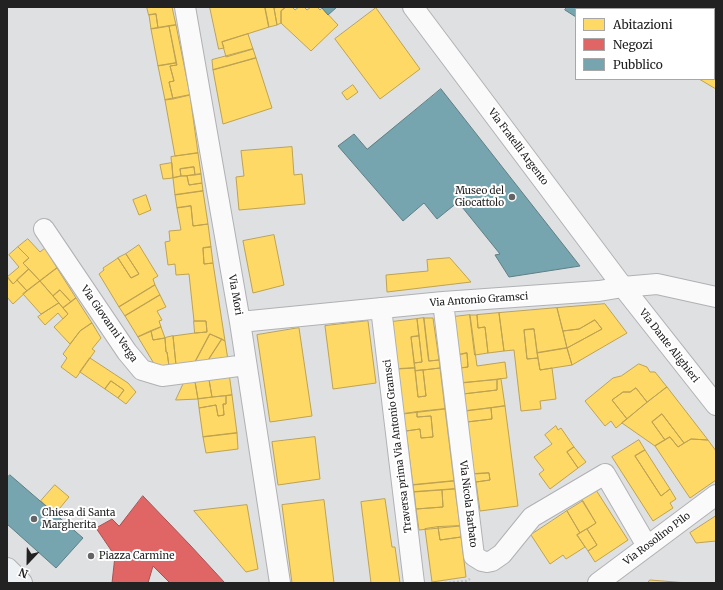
<!DOCTYPE html>
<html>
<head>
<meta charset="utf-8">
<style>
  body { margin:0 }
  #map { position:relative; width:723px; height:590px; overflow:hidden; background:#dfe0e2; font-family:Merriweather,serif }
  canvas { display:block }
  .frame { position:absolute; inset:0; border:8px solid #222223; pointer-events:none }
  .legend { position:absolute; left:575px; top:8px; width:140px; height:72px; box-sizing:border-box; background:#fff; border:1px solid #a7a7a7; margin:0; padding:5px 7px; list-style:none; font-size:12px; color:#222223 }
  .legend li { display:flex; align-items:center; gap:8px; height:20px }
  .legend b { width:20px; border:1px solid #a7a7a7 }
  .north { position:absolute; left:8px; top:542px; width:40px; height:40px; -webkit-text-stroke:3px #fff; paint-order:stroke; rotate:202deg; font-size:11px; font-weight:700; line-height:16px; text-align:center; color:#222223 }
  .north::after { content:''; display:block; margin:auto; width:14px; height:18px; background:#222223; clip-path:polygon(50% 0,100% 100%,50% 72%,0 100%) }
</style>
</head>
<body>
<div id="map">
<canvas width="723" height="590"></canvas>
<div class="frame"></div>
<ul class="legend">
<li><b style="height:11px;background:#ffd966"></b>Abitazioni</li>
<li><b style="height:11px;background:#e06666"></b>Negozi</li>
<li><b style="height:11px;background:#76a5af"></b>Pubblico</li>
</ul>
<div class="north">N</div>
</div>
<script>
const ctx = document.querySelector('canvas').getContext('2d');
ctx.lineJoin = 'round';
function paint(path, color) {
  ctx.fillStyle = color;
  ctx.fill(path, 'evenodd');
}
function stroke(path, color, width, dash) {
  ctx.strokeStyle = color;
  ctx.lineWidth = width;
  ctx.lineCap = dash ? 'butt' : 'round';
  ctx.setLineDash(dash || []);
  ctx.stroke(path);
}
function label(font, color, halo, rows, align = 'center') {
  ctx.font = font + ' Merriweather,serif';
  ctx.lineWidth = 4;
  ctx.setLineDash([]);
  ctx.textBaseline = 'middle';
  ctx.strokeStyle = halo;
  ctx.fillStyle = color;
  for (const [text, x, y, turn = 0] of rows) {
    ctx.save();
    ctx.translate(x, y);
    ctx.rotate((+turn || 0) * Math.PI / 180);
    ctx.textAlign = isNaN(turn) ? turn : align;
    if (halo) ctx.strokeText(text, 0, 0);
    ctx.fillText(text, 0, 0);
    ctx.restore();
  }
}
const homes = new Path2D(`
  M 147,7 L 172,7 L 176,25 L 158,28 L 156,14 L 149,15 Z
  M 210,7 L 265,7 L 269,27 L 222,42 L 224,48 L 219,49 Z
  M 265,7 L 279,7 L 274,8 L 277,25 L 269,27 Z
  M 279,7 L 286,7 L 281,11 L 281,23 L 277,25 L 274,8 Z
  M 286,7 L 292,7 L 295,10 L 299,7 L 304,7 L 307,10 L 311,7 L 317,7 L 320,10 L 322,8 L 338,25 L 311,51 L 281,23 L 281,11 Z
  M 376,8 L 420,69 L 380,99 L 335,39 Z
  M 156,14 L 158,28 L 151,29 L 149,15 Z
  M 176,25 L 190,95 L 173,99 L 169,82 L 174,81 L 170,66 L 177,65 L 169,26 Z
  M 169,26 L 176,63 L 158,66 L 151,29 Z
  M 248,34 L 253,49 L 226,57 L 222,42 Z
  M 253,49 L 256,58 L 213,70 L 212,60 Z
  M 256,58 L 272,108 L 223,124 L 213,70 Z
  M 714,59 L 716,60 L 716,89 L 699,79 L 714,79 Z
  M 176,63 L 177,65 L 170,66 L 174,81 L 169,82 L 173,99 L 165,100 L 158,66 Z
  M 353,85 L 358,92 L 347,100 L 342,93 Z
  M 190,95 L 198,153 L 175,156 L 165,100 Z
  M 292,147 L 294,175 L 302,174 L 305,204 L 239,210 L 236,177 L 244,176 L 241,151 Z
  M 198,153 L 201,174 L 195,175 L 194,167 L 180,169 L 181,176 L 173,178 L 171,157 Z
  M 172,163 L 173,178 L 163,179 L 160,165 Z
  M 194,167 L 195,175 L 181,176 L 180,169 Z
  M 201,174 L 202,183 L 189,185 L 187,176 Z
  M 181,176 L 187,176 L 189,185 L 202,183 L 203,191 L 175,195 L 173,178 Z
  M 203,191 L 208,224 L 193,226 L 191,206 L 177,208 L 175,195 Z
  M 146,195 L 151,210 L 139,215 L 133,200 Z
  M 191,206 L 193,226 L 208,224 L 211,247 L 203,248 L 204,264 L 213,263 L 225,341 L 210,334 L 194,364 L 176,365 L 173,336 L 195,333 L 207,332 L 206,321 L 194,321 L 189,274 L 176,275 L 175,264 L 168,265 L 165,242 L 170,241 L 169,231 L 181,230 L 177,208 Z
  M 274,235 L 284,285 L 253,293 L 243,241 Z
  M 28,239 L 40,252 L 45,248 L 57,268 L 40,281 L 23,263 L 29,258 L 18,247 Z
  M 139,245 L 158,276 L 153,279 L 155,285 L 119,307 L 99,274 L 104,270 L 103,268 L 118,258 L 131,278 L 139,274 L 126,254 Z
  M 18,247 L 29,258 L 23,263 L 29,269 L 13,284 L 7,277 L 19,267 L 9,255 Z
  M 211,247 L 213,263 L 204,264 L 203,248 Z
  M 126,254 L 139,274 L 131,278 L 118,258 Z
  M 450,258 L 471,282 L 387,292 L 386,275 L 428,271 L 427,260 Z
  M 57,268 L 76,298 L 71,302 L 60,290 L 53,296 L 40,281 Z
  M 29,269 L 40,281 L 27,291 L 17,280 Z
  M 7,276 L 13,284 L 17,280 L 27,291 L 13,304 L 7,297 Z
  M 40,281 L 59,303 L 41,314 L 23,294 Z
  M 155,285 L 160,295 L 125,316 L 119,307 Z
  M 60,290 L 71,302 L 63,308 L 53,296 Z
  M 160,295 L 166,307 L 157,311 L 162,320 L 159,321 L 161,327 L 138,337 L 125,316 Z
  M 76,298 L 92,323 L 80,331 L 70,344 L 54,327 L 68,314 L 63,308 Z
  M 59,303 L 68,314 L 63,319 L 58,313 L 45,325 L 38,317 Z
  M 605,304 L 627,333 L 572,365 L 567,348 L 602,329 L 595,320 L 579,329 L 563,331 L 557,308 Z
  M 557,308 L 567,348 L 537,353 L 534,329 L 524,330 L 527,359 L 538,358 L 540,370 L 552,368 L 556,399 L 540,401 L 541,409 L 521,411 L 514,350 L 504,351 L 499,313 Z
  M 499,313 L 504,351 L 488,353 L 485,327 L 478,328 L 477,315 Z
  M 470,315 L 477,315 L 478,328 L 485,327 L 488,353 L 475,355 Z
  M 470,315 L 477,366 L 505,362 L 507,378 L 462,383 L 460,368 L 468,367 L 467,353 L 458,355 L 453,317 Z
  M 424,318 L 433,318 L 439,360 L 429,361 Z
  M 424,318 L 429,361 L 439,360 L 440,368 L 415,371 L 414,363 L 422,362 L 417,319 Z
  M 417,319 L 419,336 L 411,337 L 415,368 L 398,369 L 391,322 Z
  M 595,320 L 602,329 L 567,348 L 563,331 L 579,329 Z
  M 194,321 L 206,321 L 207,332 L 195,333 Z
  M 368,321 L 376,383 L 333,389 L 325,326 Z
  M 92,323 L 101,338 L 92,349 L 95,351 L 76,378 L 61,367 L 67,358 L 63,354 L 80,331 Z
  M 161,327 L 165,338 L 153,340 L 151,331 Z
  M 299,328 L 312,416 L 270,422 L 257,335 Z
  M 534,329 L 538,358 L 527,359 L 524,330 Z
  M 151,331 L 153,340 L 165,338 L 166,352 L 167,352 L 169,366 L 156,367 L 138,337 Z
  M 210,334 L 222,339 L 207,362 L 194,364 Z
  M 173,336 L 176,365 L 169,366 L 167,352 L 166,352 L 165,338 Z
  M 419,336 L 422,362 L 414,363 L 411,337 Z
  M 222,339 L 225,341 L 228,360 L 207,362 Z
  M 567,348 L 572,365 L 540,370 L 537,353 Z
  M 467,353 L 468,367 L 460,368 L 458,355 Z
  M 90,358 L 128,383 L 136,392 L 126,404 L 118,398 L 124,390 L 111,381 L 105,389 L 80,372 Z
  M 639,364 L 647,367 L 650,372 L 655,372 L 667,387 L 647,402 L 636,388 L 630,392 L 623,392 L 612,400 L 627,419 L 616,428 L 611,421 L 605,426 L 585,401 L 613,378 L 621,376 Z
  M 415,368 L 418,397 L 426,396 L 423,370 L 440,368 L 445,409 L 403,414 L 398,369 Z
  M 423,370 L 426,396 L 418,397 L 415,371 Z
  M 229,373 L 232,395 L 212,397 L 208,374 Z
  M 208,374 L 212,397 L 198,399 L 194,376 Z
  M 187,376 L 194,376 L 198,399 L 176,400 Z
  M 501,379 L 505,406 L 466,411 L 463,394 L 497,390 L 497,380 Z
  M 497,380 L 497,390 L 463,394 L 462,383 Z
  M 111,381 L 124,390 L 118,398 L 105,389 Z
  M 667,387 L 708,440 L 691,439 L 684,443 L 662,414 L 652,422 L 665,440 L 655,446 L 622,423 Z
  M 636,388 L 647,402 L 627,419 L 612,400 L 623,392 L 630,392 Z
  M 232,395 L 237,433 L 203,437 L 199,408 L 216,405 L 218,416 L 224,415 L 223,404 L 226,404 L 226,396 Z
  M 226,396 L 226,404 L 223,404 L 224,415 L 218,416 L 216,405 L 199,408 L 198,399 Z
  M 505,406 L 518,506 L 480,511 L 476,482 L 490,480 L 489,473 L 474,474 L 467,422 L 492,419 L 491,408 Z
  M 491,408 L 492,419 L 467,422 L 466,411 Z
  M 445,409 L 454,481 L 413,485 L 406,431 L 420,429 L 421,438 L 433,437 L 431,416 L 417,417 L 417,412 Z
  M 417,412 L 417,417 L 431,416 L 433,437 L 421,438 L 420,429 L 406,431 L 403,414 Z
  M 662,414 L 684,443 L 678,447 L 670,437 L 665,440 L 652,422 Z
  M 556,426 L 558,430 L 561,428 L 574,447 L 567,452 L 578,468 L 550,489 L 539,474 L 544,470 L 534,457 L 552,444 L 545,435 Z
  M 237,433 L 238,449 L 206,453 L 203,437 Z
  M 315,437 L 320,479 L 278,485 L 272,442 Z
  M 670,437 L 678,447 L 691,439 L 708,440 L 716,451 L 716,480 L 690,498 L 655,446 Z
  M 639,440 L 645,450 L 635,456 L 661,496 L 670,489 L 676,499 L 670,503 L 673,508 L 653,521 L 612,457 Z
  M 574,447 L 586,462 L 578,468 L 567,452 Z
  M 645,450 L 670,489 L 661,496 L 635,456 Z
  M 489,473 L 490,480 L 476,482 L 474,474 Z
  M 454,481 L 455,489 L 414,492 L 413,485 Z
  M 55,485 L 69,497 L 55,514 L 41,501 Z
  M 455,489 L 460,526 L 419,530 L 416,509 L 443,507 L 442,490 Z
  M 442,490 L 443,507 L 416,509 L 414,492 Z
  M 596,490 L 628,540 L 595,562 L 588,551 L 597,545 L 587,529 L 596,523 L 581,499 Z
  M 385,499 L 392,547 L 395,547 L 400,583 L 371,583 L 361,502 Z
  M 324,500 L 334,583 L 292,583 L 282,505 Z
  M 583,501 L 596,523 L 580,533 L 567,511 Z
  M 247,505 L 258,569 L 246,572 L 194,511 Z
  M 567,511 L 580,533 L 577,535 L 585,547 L 566,559 L 563,555 L 550,564 L 531,535 Z
  M 716,516 L 716,541 L 696,543 L 690,533 Z
  M 460,526 L 461,537 L 440,540 L 438,527 Z
  M 438,527 L 440,540 L 461,537 L 466,577 L 432,582 L 425,529 Z
  M 587,529 L 597,545 L 588,551 L 577,535 Z
  M 650,580 L 688,583 L 648,583 Z`);
const shops = new Path2D(`
  M 143,496 L 190,545 L 225,583 L 170,583 L 153,566 L 148,583 L 112,583 L 115,556 L 96,528 L 112,519 L 119,526 Z`);
const public = new Path2D(`
  M 324,7 L 337,7 L 328,15 L 322,8 Z
  M 567,7 L 640,7 L 639,9 L 576,9 L 576,17 L 565,10 Z
  M 441,89 L 580,266 L 509,277 L 495,255 L 500,254 L 458,202 L 437,219 L 424,203 L 403,221 L 338,146 L 354,134 L 367,149 Z
  M 10,475 L 83,538 L 56,568 L 7,524 L 7,478 Z`);
const path = new Path2D(`
  M 445,583 L 466,581 L 470,579`);
const street = new Path2D(`
  M 185,7 L 240,322 L 280,583
  M 413,7 L 623,287 L 716,405
  M 44,229 L 127,352 L 142,370 L 162,376 L 246,365
  M 443,302 L 474,556 L 482,561 L 487,562 L 492,561 L 502,554 L 532,517 L 605,474 L 647,546
  M 381,308 L 414,583
  M 240,322 L 443,302 L 599,291 L 623,287 L 657,284 L 716,297
  M 598,583 L 716,495`);
const secondary = new Path2D(`
  M 7,569 L 21,583`);
const markers = [
  [512,197,4,"#646466"],
  [34,519,4,"#646466"],
  [91,556,4,"#646466"]
];
const streetNames = [
  ["Via Fratelli Argento",518,147,53],
  ["Via Mori",235,295,80],
  ["Via Antonio Gramsci",479,300,-4],
  ["Via Giovanni Verga",109,324,55],
  ["Via Dante Alighieri",669,346,52],
  ["Traversa prima Via Antonio Gramsci",398,446,-97],
  ["Via Nicola Barbato",468,504,83],
  ["Via Rosolino Pilo",657,539,-37]
];
const poiNames = [
  ["Museo del",504,191,"right"],
  ["Giocattolo",504,203,"right"],
  ["Chiesa di Santa",42,513],
  ["Margherita",42,525],
  ["Piazza Carmine",99,556]
];
paint(homes, '#ffd966');
stroke(homes, '#bda252', 1);
paint(shops, '#e06666');
stroke(shops, '#a75252', 1);
paint(public, '#76a5af');
stroke(public, '#5d7e85', 1);
stroke(street, '#b0b1b3', 22);
stroke(secondary, '#b0b1b3', 24);
stroke(path, '#bfc0c0', 2.5, [2, 2]);
stroke(street, '#fafafb', 20);
stroke(secondary, '#eef1f3', 22);
for (const [x, y, r, color] of markers) {
  const dot = new Path2D();
  dot.arc(x, y, r, 0, 2 * Math.PI);
  ctx.fillStyle = color;
  ctx.fill(dot);
  stroke(dot, '#fff', 1.5);
}
label('10px', '#222223', '#fff', streetNames);
label('10px', '#222223', '#fff', poiNames, 'left');
</script>
</body>
</html>
